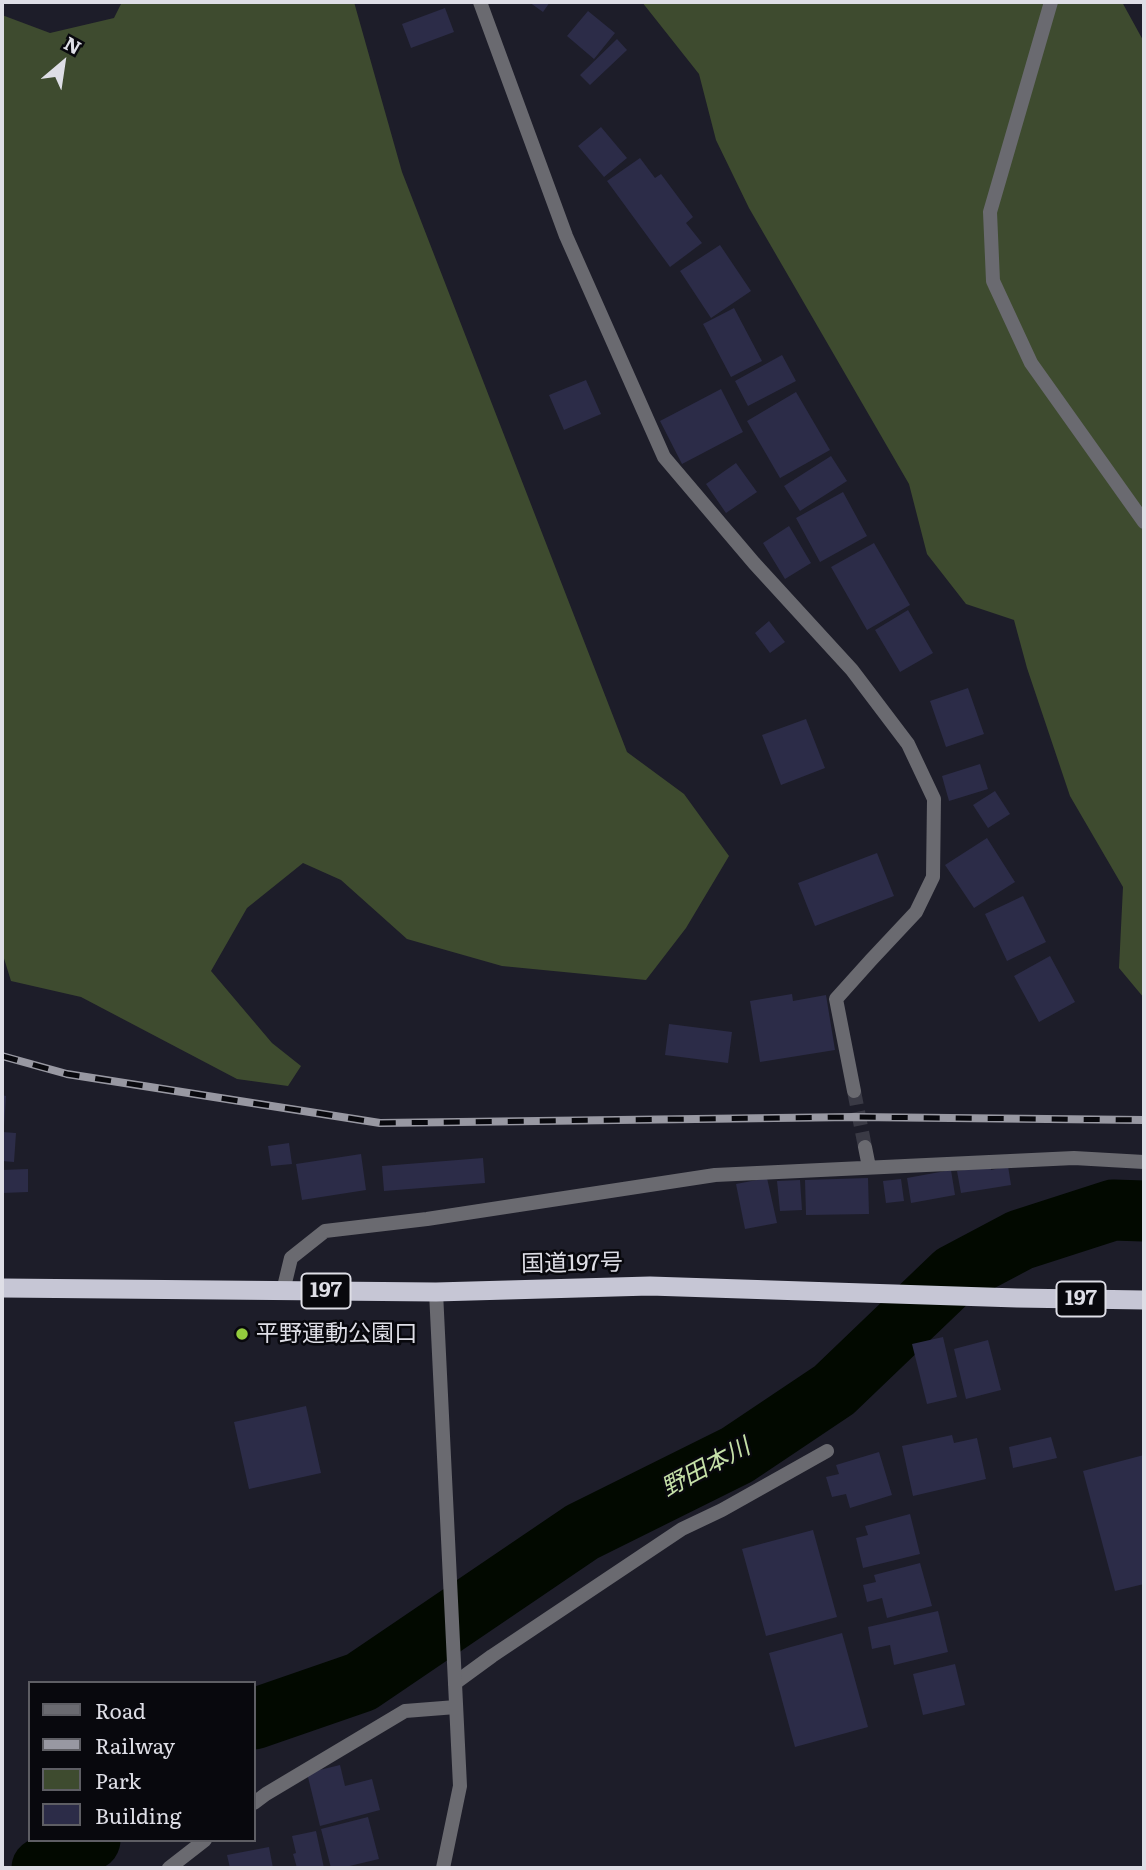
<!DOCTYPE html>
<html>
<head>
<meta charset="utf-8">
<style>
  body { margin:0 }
  #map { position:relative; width:1146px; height:1870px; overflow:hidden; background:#1d1d29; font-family:Literata,serif }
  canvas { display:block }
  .frame { position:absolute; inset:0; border:4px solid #dedee6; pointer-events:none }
  .legend { position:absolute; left:28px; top:1681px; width:228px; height:161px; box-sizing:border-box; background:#08080d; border:2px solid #5e5e64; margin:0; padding:9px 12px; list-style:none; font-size:21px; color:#dedee6 }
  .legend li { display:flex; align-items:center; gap:14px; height:35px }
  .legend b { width:35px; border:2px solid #5e5e64 }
  .north { position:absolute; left:28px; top:28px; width:70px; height:70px; -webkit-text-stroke:5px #08080d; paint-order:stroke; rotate:29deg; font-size:19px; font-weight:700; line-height:28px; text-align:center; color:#dedee6 }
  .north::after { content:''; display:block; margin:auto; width:24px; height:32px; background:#dedee6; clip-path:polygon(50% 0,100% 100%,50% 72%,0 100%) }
</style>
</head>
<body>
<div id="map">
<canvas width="1146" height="1870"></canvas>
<div class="frame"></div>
<ul class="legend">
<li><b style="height:9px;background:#6a6a70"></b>Road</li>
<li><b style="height:9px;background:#9898a2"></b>Railway</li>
<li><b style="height:19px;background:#3e4b2f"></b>Park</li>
<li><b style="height:19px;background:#2c2c48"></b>Building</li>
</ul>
<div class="north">N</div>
</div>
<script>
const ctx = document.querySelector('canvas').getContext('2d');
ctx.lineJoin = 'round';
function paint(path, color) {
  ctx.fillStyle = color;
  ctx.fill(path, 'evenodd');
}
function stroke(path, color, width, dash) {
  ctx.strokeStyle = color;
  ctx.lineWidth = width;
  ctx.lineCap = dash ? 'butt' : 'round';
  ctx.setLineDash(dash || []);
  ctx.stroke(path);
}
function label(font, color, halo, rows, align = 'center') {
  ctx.font = font + ' Literata,"Noto Sans JP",serif';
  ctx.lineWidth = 5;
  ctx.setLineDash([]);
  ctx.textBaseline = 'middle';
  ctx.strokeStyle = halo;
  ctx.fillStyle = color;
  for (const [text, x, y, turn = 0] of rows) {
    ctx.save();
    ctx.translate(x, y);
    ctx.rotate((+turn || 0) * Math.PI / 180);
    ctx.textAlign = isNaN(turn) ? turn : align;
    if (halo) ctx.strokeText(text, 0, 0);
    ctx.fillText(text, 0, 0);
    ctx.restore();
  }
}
const green = new Path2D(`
  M 122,2 L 354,2 L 402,172 L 627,752 L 684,794 L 729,856 L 686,928 L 646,980 L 502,966 L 407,939 L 341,880 L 303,863 L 247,908 L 211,971 L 272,1043 L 301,1066 L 288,1086 L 237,1079 L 81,997 L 11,981 L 2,952 L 2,15 L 50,33 L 114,18 Z
  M 642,2 L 1122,2 L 1144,42 L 1144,998 L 1119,968 L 1123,887 L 1070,796 L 1027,668 L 1014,620 L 966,604 L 927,554 L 909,484 L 749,208 L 716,140 L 699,74 Z`);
const river = new Path2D(`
  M 254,1719 L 361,1682 L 582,1532 L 737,1455 L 834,1390 L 954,1275 L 1020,1240 L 1113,1210 L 1144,1211
  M 42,1868 L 90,1840`);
const building = new Path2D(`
  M 529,2 L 550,2 L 543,12 Z
  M 445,8 L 454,32 L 411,48 L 402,24 Z
  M 588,11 L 615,33 L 594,59 L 567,36 Z
  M 617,39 L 627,50 L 590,85 L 580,75 Z
  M 601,127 L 627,158 L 604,177 L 578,146 Z
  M 640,158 L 655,178 L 661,174 L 693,217 L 686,223 L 702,243 L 670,267 L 607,181 Z
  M 720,245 L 751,291 L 711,318 L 680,271 Z
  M 734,308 L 762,361 L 731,377 L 703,324 Z
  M 782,355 L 796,381 L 748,406 L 735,381 Z
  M 586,380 L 601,414 L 564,430 L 549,395 Z
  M 721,389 L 743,432 L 682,464 L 660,421 Z
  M 796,392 L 830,450 L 780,478 L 747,421 Z
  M 831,456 L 847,481 L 800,511 L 784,486 Z
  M 736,463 L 757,492 L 726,513 L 706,484 Z
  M 843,492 L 867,536 L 820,562 L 796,518 Z
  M 789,526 L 811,563 L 785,579 L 763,543 Z
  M 874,543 L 910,605 L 867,630 L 831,567 Z
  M 908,610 L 933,653 L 900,672 L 875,630 Z
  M 769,621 L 785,642 L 770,653 L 755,633 Z
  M 968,688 L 984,734 L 946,747 L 930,701 Z
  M 806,719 L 825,768 L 781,785 L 762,735 Z
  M 980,764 L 988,789 L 949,801 L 942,776 Z
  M 995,791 L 1010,814 L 988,828 L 973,805 Z
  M 987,838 L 1015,882 L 974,908 L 945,865 Z
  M 877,853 L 894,896 L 815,926 L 798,883 Z
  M 1023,896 L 1046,942 L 1007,961 L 985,914 Z
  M 1050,956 L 1075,1002 L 1039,1022 L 1014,976 Z
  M 792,994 L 793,1001 L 826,995 L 835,1050 L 760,1062 L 750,1001 Z
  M 669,1024 L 732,1032 L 728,1063 L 665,1055 Z
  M 2,1095 L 6,1096 L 4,1126 L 2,1126 Z
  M 2,1132 L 16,1133 L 14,1162 L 2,1161 Z
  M 289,1143 L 292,1164 L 271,1166 L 268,1146 Z
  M 361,1154 L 366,1190 L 302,1200 L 296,1164 Z
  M 483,1158 L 485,1183 L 384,1191 L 382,1166 Z
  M 990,1166 L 991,1170 L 1008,1166 L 1011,1185 L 961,1193 L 957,1171 Z
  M 28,1169 L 28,1192 L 2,1193 L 2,1170 Z
  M 951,1170 L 955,1195 L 911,1203 L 907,1178 Z
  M 767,1178 L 777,1223 L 745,1229 L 736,1184 Z
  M 868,1178 L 869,1214 L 806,1215 L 805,1180 Z
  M 901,1179 L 904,1201 L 886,1203 L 883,1181 Z
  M 800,1180 L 802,1210 L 780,1211 L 777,1181 Z
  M 943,1337 L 957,1397 L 927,1404 L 912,1344 Z
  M 988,1340 L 1001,1390 L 966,1399 L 954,1349 Z
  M 306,1406 L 321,1473 L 249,1489 L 234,1422 Z
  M 952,1435 L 954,1443 L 977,1438 L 986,1479 L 913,1496 L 902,1446 Z
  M 1051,1437 L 1057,1458 L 1013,1468 L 1009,1447 Z
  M 879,1452 L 892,1495 L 850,1508 L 846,1494 L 832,1497 L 826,1477 L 839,1474 L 836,1465 Z
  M 1144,1455 L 1144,1584 L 1115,1591 L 1083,1471 Z
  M 910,1514 L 920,1554 L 863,1568 L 856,1538 L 868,1535 L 865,1526 Z
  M 813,1530 L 837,1617 L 766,1636 L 742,1549 Z
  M 920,1563 L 932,1606 L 887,1618 L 882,1598 L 867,1602 L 863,1585 L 876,1582 L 874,1575 Z
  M 938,1611 L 948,1652 L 894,1665 L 890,1645 L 872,1649 L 868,1627 Z
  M 842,1633 L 868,1727 L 795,1747 L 769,1653 Z
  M 955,1664 L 965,1705 L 923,1715 L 913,1674 Z
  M 340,1765 L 345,1786 L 372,1779 L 380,1810 L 320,1826 L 307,1773 Z
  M 368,1817 L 379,1859 L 341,1868 L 331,1868 L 321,1829 Z
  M 316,1831 L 324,1868 L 297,1868 L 293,1854 L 296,1853 L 292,1836 Z
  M 269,1847 L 273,1868 L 230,1868 L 227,1855 Z`);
const minorTunnel = new Path2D(`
  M 854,1091 L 865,1147`);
const minor = new Path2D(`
  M 480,2 L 566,236 L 664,457 L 754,563 L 852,670 L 908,744 L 934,799 L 933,877 L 916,912 L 871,960 L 836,999 L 854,1091
  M 1051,2 L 990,212 L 993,281 L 1031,363 L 1144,522
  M 865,1147 L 869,1167
  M 283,1291 L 291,1258 L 325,1231 L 427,1219 L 715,1175 L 1074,1158 L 1144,1162
  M 455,1683 L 492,1656 L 682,1529 L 722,1510 L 827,1451
  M 254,1803 L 266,1794 L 405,1711 L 456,1707
  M 169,1868 L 205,1840`);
const tertiary = new Path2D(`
  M 436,1292 L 460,1786 L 443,1868`);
const trunk = new Path2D(`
  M 2,1288 L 436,1292 L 650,1286 L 1017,1298 L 1144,1300`);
const rail = new Path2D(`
  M 2,1056 L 67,1074 L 380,1123 L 854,1117 L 1144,1120`);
const markers = [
  [242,1334,7,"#93cc3d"]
];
const shields = [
  [326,1291,49],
  [1081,1299,49]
];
const shieldNames = [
  ["197",326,1291],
  ["197",1081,1299]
];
const streetNames = [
  ["国道197号",572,1264,-1]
];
const poiNames = [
  ["平野運動公園口",256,1334]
];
const waterNames = [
  ["野田本川",706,1468,-28]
];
paint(green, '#3e4b2f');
stroke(river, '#020900', 61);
paint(building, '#2c2c48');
stroke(minorTunnel, '#3a3a45', 14, [14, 7]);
stroke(minor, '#6a6a70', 14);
stroke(tertiary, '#6a6a70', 14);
stroke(trunk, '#c6c6d5', 19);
stroke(rail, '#9898a2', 8);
stroke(rail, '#08080d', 5, [16]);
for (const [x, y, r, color] of markers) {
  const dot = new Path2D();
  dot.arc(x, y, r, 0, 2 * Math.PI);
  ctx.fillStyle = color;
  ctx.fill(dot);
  stroke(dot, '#08080d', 2.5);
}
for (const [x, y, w] of shields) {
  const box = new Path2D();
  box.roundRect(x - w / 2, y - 17.5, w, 35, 5);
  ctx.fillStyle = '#08080d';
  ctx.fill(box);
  stroke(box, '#dedee6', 2);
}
label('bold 21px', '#dedee6', null, shieldNames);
label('23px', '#dedee6', '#08080d', streetNames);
label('23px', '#dedee6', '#08080d', poiNames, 'left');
label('italic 24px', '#c5e0a8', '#08080d', waterNames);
</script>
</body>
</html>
